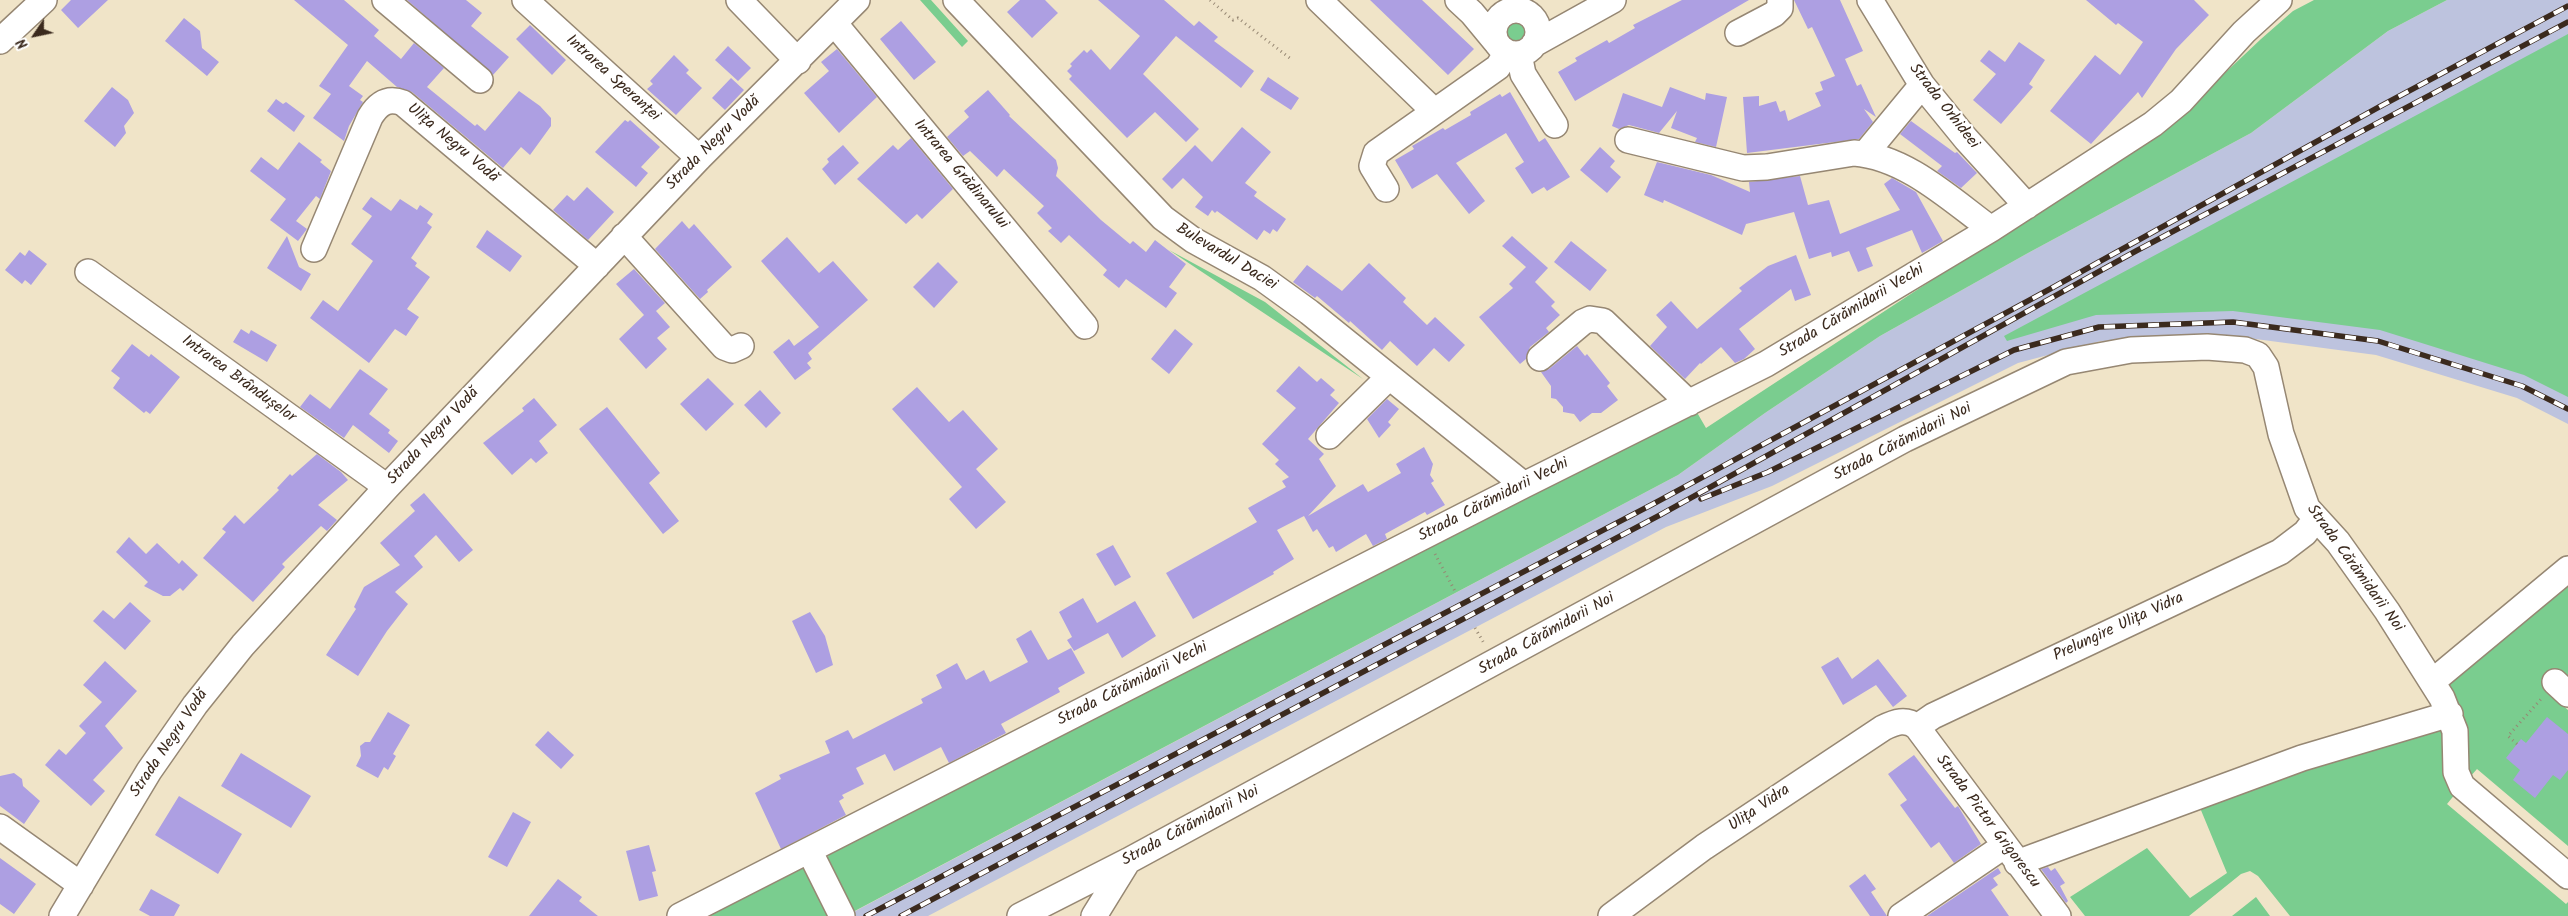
<!DOCTYPE html>
<html>
<head>
<meta charset="utf-8">
<style>
  body { margin:0 }
  #map { position:relative; width:2568px; height:916px; overflow:hidden; background:#f0e4c8; font-family:Kalam,sans-serif }
  canvas { display:block }
  .north { position:absolute; left:10px; top:10px; width:50px; height:50px; -webkit-text-stroke:4px #fff; paint-order:stroke; rotate:236deg; font-size:14px; font-weight:700; line-height:20px; text-align:center; color:#3b2a1e }
  .north::after { content:''; display:block; margin:auto; width:18px; height:22px; background:#3b2a1e; clip-path:polygon(50% 0,100% 100%,50% 72%,0 100%) }
</style>
</head>
<body>
<div id="map">
<canvas width="2568" height="916"></canvas>
<div class="north">N</div>
</div>
<script>
const ctx = document.querySelector('canvas').getContext('2d');
ctx.lineJoin = 'round';
function paint(path, color) {
  ctx.fillStyle = color;
  ctx.fill(path, 'evenodd');
}
function stroke(path, color, width, dash) {
  ctx.strokeStyle = color;
  ctx.lineWidth = width;
  ctx.lineCap = dash ? 'butt' : 'round';
  ctx.setLineDash(dash || []);
  ctx.stroke(path);
}
function label(font, color, halo, rows, align = 'center') {
  ctx.font = font + ' Kalam,sans-serif';
  ctx.lineWidth = 4.5;
  ctx.setLineDash([]);
  ctx.textBaseline = 'middle';
  ctx.strokeStyle = halo;
  ctx.fillStyle = color;
  for (const [text, x, y, turn = 0] of rows) {
    ctx.save();
    ctx.translate(x, y);
    ctx.rotate((+turn || 0) * Math.PI / 180);
    ctx.textAlign = isNaN(turn) ? turn : align;
    if (halo) ctx.strokeText(text, 0, 0);
    ctx.fillText(text, 0, 0);
    ctx.restore();
  }
}
const industrial = new Path2D(`
  M 2447,0 L 2568,0 L 2568,424 L 2517,398 L 2376,355 L 2233,336 L 2101,341 L 2018,363 L 1772,486 L 1666,527 L 928,916 L 846,916 L 1678,475 L 1765,413 L 1880,336 L 2028,253 L 2251,133 L 2388,31 Z`);
const green = new Path2D(`
  M 920,0 L 931,0 L 968,41 L 962,47 Z
  M 2314,0 L 2447,0 L 2388,31 L 2251,133 L 2028,253 L 1880,336 L 1765,413 L 1678,475 L 851,913 L 826,861 L 831,850 L 1695,409 L 1706,428 L 2172,123 L 2261,39 L 2293,11 Z
  M1505 31a10 10 0 1 1 20 0a10 10 0 1 1-20 0Z
  M 2568,34 L 2568,397 L 2524,375 L 2380,330 L 2233,311 L 2096,315 L 2007,341 L 2004,336 Z
  M 1169,250 L 1265,302 L 1363,379 Z
  M 2568,583 L 2568,677 L 2563,673 L 2547,692 L 2568,710 L 2568,846 L 2477,769 L 2469,778 L 2443,684 Z
  M 2444,723 L 2456,793 L 2447,804 L 2566,904 L 2568,902 L 2568,916 L 2290,916 L 2258,876 L 2250,871 L 2241,874 L 2189,916 L 2085,916 L 2070,897 L 2147,848 L 2190,898 L 2227,873 L 2198,803 Z
  M 800,867 L 805,868 L 832,916 L 699,916 Z
  M 2256,897 L 2270,916 L 2232,916 Z`);
const building = new Path2D(`
  M 71,0 L 108,0 L 78,28 L 61,10 Z
  M 294,0 L 344,0 L 379,30 L 374,36 L 401,59 L 414,43 L 444,68 L 427,87 L 475,126 L 477,124 L 485,131 L 519,91 L 540,106 L 551,118 L 551,126 L 530,155 L 521,147 L 503,168 L 412,92 L 397,87 L 367,61 L 349,86 L 363,96 L 360,100 L 363,102 L 349,126 L 344,141 L 313,118 L 331,94 L 319,86 L 348,45 Z
  M 407,0 L 466,0 L 482,13 L 471,26 L 509,57 L 493,75 Z
  M 1020,0 L 1045,0 L 1058,13 L 1032,38 L 1007,12 Z
  M 1098,0 L 1164,0 L 1194,26 L 1199,21 L 1218,37 L 1214,41 L 1254,71 L 1241,88 L 1176,36 L 1143,74 L 1199,129 L 1186,142 L 1155,112 L 1127,138 L 1069,79 L 1072,76 L 1067,71 L 1072,66 L 1070,64 L 1084,50 L 1087,53 L 1091,49 L 1110,70 L 1140,36 Z
  M 1370,0 L 1422,0 L 1474,49 L 1448,75 Z
  M 1682,0 L 1749,0 L 1575,101 L 1558,72 L 1577,61 L 1575,58 L 1607,40 L 1609,43 L 1635,28 L 1633,25 Z
  M 1794,0 L 1840,0 L 1863,51 L 1845,59 L 1857,86 L 1861,84 L 1876,117 L 1864,109 L 1873,122 L 1859,139 L 1747,153 L 1743,97 L 1759,96 L 1759,106 L 1776,101 L 1780,112 L 1785,110 L 1788,121 L 1821,106 L 1815,93 L 1823,90 L 1820,82 L 1835,76 L 1812,27 L 1808,29 Z
  M 2086,0 L 2194,0 L 2209,15 L 2176,49 L 2142,98 L 2138,92 L 2091,144 L 2050,111 L 2095,55 L 2120,75 L 2143,42 L 2118,23 L 2116,25 Z
  M 184,18 L 200,31 L 202,48 L 219,62 L 207,76 L 165,41 Z
  M 901,21 L 936,62 L 914,80 L 880,39 Z
  M 530,25 L 566,60 L 552,75 L 516,39 Z
  M 2019,42 L 2045,60 L 2029,84 L 2033,87 L 2001,124 L 1973,100 L 1996,74 L 1980,61 L 1989,50 L 2005,62 Z
  M 728,46 L 751,68 L 738,81 L 715,60 Z
  M 837,49 L 877,97 L 839,133 L 804,93 L 829,71 L 821,62 Z
  M 674,55 L 689,70 L 686,73 L 702,88 L 676,115 L 647,89 L 653,84 L 650,81 Z
  M 1268,77 L 1299,98 L 1291,110 L 1260,90 Z
  M 731,78 L 744,90 L 725,110 L 712,98 Z
  M 112,87 L 128,100 L 134,113 L 124,126 L 126,133 L 115,147 L 84,121 Z
  M 1670,87 L 1705,100 L 1706,93 L 1727,97 L 1716,147 L 1695,142 L 1697,138 L 1671,128 L 1677,111 L 1659,133 L 1629,125 L 1619,129 L 1612,126 L 1623,93 L 1662,107 Z
  M 988,90 L 1010,115 L 1009,116 L 1056,160 L 1058,168 L 1056,176 L 1101,220 L 1130,244 L 1133,241 L 1146,252 L 1155,240 L 1186,264 L 1169,287 L 1177,293 L 1166,308 L 1126,279 L 1119,288 L 1103,275 L 1107,270 L 1069,235 L 1061,243 L 1048,231 L 1052,228 L 1037,213 L 1044,206 L 1004,169 L 997,177 L 970,151 L 963,156 L 947,137 L 969,117 L 964,111 Z
  M 1510,92 L 1539,142 L 1545,138 L 1570,177 L 1547,191 L 1544,187 L 1532,194 L 1515,168 L 1524,162 L 1506,133 L 1456,163 L 1485,201 L 1469,214 L 1437,174 L 1412,189 L 1395,160 L 1414,149 L 1412,146 L 1443,128 L 1445,130 L 1471,115 L 1470,112 L 1500,94 L 1502,97 Z
  M 276,99 L 283,104 L 286,102 L 305,116 L 294,132 L 267,111 Z
  M 625,120 L 628,122 L 630,120 L 660,147 L 641,167 L 648,173 L 636,187 L 595,152 Z
  M 1911,121 L 1955,153 L 1957,152 L 1977,173 L 1961,188 L 1937,171 L 1942,166 L 1900,134 Z
  M 1242,127 L 1271,152 L 1245,183 L 1257,192 L 1254,196 L 1286,219 L 1277,232 L 1273,229 L 1270,234 L 1264,230 L 1257,240 L 1217,211 L 1215,213 L 1212,210 L 1208,216 L 1195,207 L 1203,197 L 1183,178 L 1172,189 L 1162,179 L 1195,145 L 1212,162 Z
  M 911,138 L 953,189 L 922,219 L 917,214 L 906,224 L 857,179 L 893,145 L 898,150 Z
  M 299,142 L 322,160 L 320,162 L 331,171 L 320,199 L 316,196 L 296,221 L 307,229 L 298,241 L 270,220 L 286,199 L 250,171 L 261,157 L 278,170 Z
  M 843,145 L 859,163 L 835,185 L 822,169 L 829,162 L 827,159 Z
  M 1600,147 L 1615,161 L 1610,167 L 1621,177 L 1607,193 L 1580,170 Z
  M 1657,162 L 1711,175 L 1750,192 L 1749,182 L 1800,176 L 1808,205 L 1829,200 L 1840,234 L 1900,210 L 1884,184 L 1892,178 L 1916,192 L 1943,241 L 1922,253 L 1912,230 L 1866,248 L 1873,266 L 1858,272 L 1849,251 L 1832,257 L 1831,252 L 1809,259 L 1794,212 L 1746,224 L 1742,235 L 1664,200 L 1663,203 L 1644,195 Z
  M 587,187 L 614,212 L 588,240 L 553,210 L 567,195 L 574,201 Z
  M 371,197 L 391,211 L 400,199 L 417,210 L 420,205 L 433,214 L 427,223 L 432,227 L 411,258 L 417,263 L 415,266 L 430,277 L 407,309 L 419,317 L 406,336 L 395,329 L 369,363 L 310,318 L 323,300 L 338,311 L 373,261 L 351,244 L 372,216 L 362,209 Z
  M 682,221 L 689,229 L 694,224 L 732,267 L 707,290 L 708,292 L 700,299 L 655,249 Z
  M 487,230 L 522,256 L 510,272 L 476,247 Z
  M 287,236 L 299,267 L 311,274 L 301,291 L 267,268 Z
  M 1512,236 L 1548,268 L 1535,282 L 1555,302 L 1551,306 L 1560,315 L 1546,328 L 1549,332 L 1530,347 L 1526,359 L 1520,364 L 1479,317 L 1513,288 L 1509,284 L 1526,267 L 1502,246 Z
  M 787,237 L 819,273 L 833,261 L 868,300 L 808,353 L 812,359 L 807,363 L 811,368 L 795,380 L 773,352 L 789,339 L 794,346 L 819,327 L 761,261 Z
  M 1571,241 L 1607,270 L 1590,291 L 1554,262 Z
  M 29,250 L 47,264 L 31,285 L 25,280 L 22,284 L 5,270 L 20,252 L 25,256 Z
  M 1796,255 L 1811,295 L 1795,301 L 1791,289 L 1739,329 L 1755,349 L 1744,359 L 1735,363 L 1721,347 L 1701,364 L 1700,363 L 1685,379 L 1650,346 L 1667,327 L 1656,315 L 1671,301 L 1697,329 L 1742,291 L 1739,288 L 1768,266 Z
  M 938,262 L 958,282 L 934,308 L 913,287 Z
  M 1369,263 L 1406,298 L 1403,302 L 1427,325 L 1435,317 L 1465,345 L 1449,362 L 1434,348 L 1417,366 L 1390,341 L 1382,350 L 1350,321 L 1349,323 L 1317,296 L 1315,298 L 1293,282 L 1307,265 L 1342,291 Z
  M 634,269 L 665,303 L 656,311 L 670,327 L 657,338 L 667,349 L 646,369 L 619,339 L 644,315 L 616,284 Z
  M 241,329 L 249,334 L 251,330 L 277,345 L 267,362 L 233,342 Z
  M 1175,329 L 1193,344 L 1169,374 L 1151,359 Z
  M 132,344 L 149,357 L 151,354 L 180,377 L 150,414 L 146,411 L 144,413 L 113,388 L 120,378 L 111,371 Z
  M 1577,346 L 1585,356 L 1587,354 L 1610,383 L 1607,386 L 1618,400 L 1601,413 L 1592,413 L 1580,422 L 1574,414 L 1563,412 L 1563,407 L 1556,399 L 1551,398 L 1551,386 L 1541,372 L 1549,369 Z
  M 1299,366 L 1317,382 L 1321,378 L 1335,390 L 1330,395 L 1339,403 L 1308,439 L 1324,454 L 1319,459 L 1336,486 L 1308,516 L 1363,484 L 1368,492 L 1401,473 L 1396,464 L 1424,447 L 1433,464 L 1430,475 L 1434,481 L 1431,483 L 1445,505 L 1427,515 L 1425,512 L 1385,534 L 1387,539 L 1373,546 L 1366,534 L 1336,552 L 1333,546 L 1329,548 L 1317,529 L 1313,532 L 1304,516 L 1277,530 L 1294,559 L 1273,572 L 1274,574 L 1193,619 L 1166,573 L 1257,522 L 1248,508 L 1286,487 L 1282,481 L 1289,477 L 1275,464 L 1279,460 L 1262,444 L 1296,408 L 1276,391 Z
  M 360,369 L 388,389 L 369,414 L 390,430 L 388,433 L 398,441 L 389,453 L 353,425 L 344,438 L 300,407 L 310,394 L 330,409 Z
  M 708,378 L 734,404 L 706,431 L 680,404 Z
  M 917,387 L 949,422 L 963,410 L 998,449 L 976,469 L 1006,502 L 976,529 L 949,499 L 962,487 L 892,409 Z
  M 760,390 L 781,413 L 766,428 L 744,405 Z
  M 534,398 L 557,425 L 539,441 L 548,453 L 536,463 L 531,458 L 512,475 L 483,443 L 524,411 L 522,408 Z
  M 1387,399 L 1399,409 L 1388,422 L 1391,425 L 1379,438 L 1367,419 Z
  M 607,407 L 660,473 L 649,483 L 679,521 L 663,534 L 579,429 Z
  M 317,454 L 341,472 L 348,480 L 318,505 L 337,520 L 327,531 L 321,526 L 282,564 L 285,567 L 253,602 L 203,558 L 226,532 L 222,529 L 235,515 L 244,524 L 279,490 L 277,488 L 290,474 L 292,476 Z
  M 424,493 L 473,550 L 459,562 L 436,535 L 414,556 L 423,567 L 395,592 L 408,604 L 387,631 L 358,676 L 326,655 L 356,609 L 354,607 L 364,587 L 400,565 L 380,543 L 415,511 L 410,505 Z
  M 129,537 L 146,554 L 157,543 L 179,564 L 182,560 L 198,575 L 183,591 L 180,588 L 170,596 L 163,596 L 144,586 L 148,582 L 116,552 Z
  M 1113,545 L 1131,577 L 1115,586 L 1096,554 Z
  M 1083,598 L 1097,623 L 1135,601 L 1156,636 L 1122,658 L 1108,633 L 1074,651 L 1067,640 L 1072,637 L 1059,612 Z
  M 130,602 L 151,621 L 125,650 L 93,621 L 103,610 L 114,619 Z
  M 810,612 L 825,636 L 833,665 L 816,673 L 792,621 Z
  M 1031,630 L 1048,660 L 1071,648 L 1085,673 L 1058,688 L 1060,692 L 1001,724 L 1006,733 L 949,763 L 941,747 L 894,771 L 885,754 L 856,768 L 864,784 L 842,795 L 844,798 L 839,801 L 846,815 L 781,849 L 755,793 L 781,779 L 779,775 L 830,753 L 825,741 L 848,730 L 853,739 L 923,703 L 921,699 L 942,688 L 936,675 L 957,663 L 966,680 L 984,670 L 990,682 L 1028,662 L 1016,639 Z
  M 1838,657 L 1852,679 L 1878,659 L 1907,696 L 1893,707 L 1876,685 L 1843,705 L 1821,667 Z
  M 105,661 L 137,691 L 105,726 L 123,748 L 93,780 L 105,791 L 91,806 L 45,765 L 59,749 L 66,755 L 86,733 L 79,726 L 102,702 L 83,685 Z
  M 388,712 L 410,725 L 393,754 L 396,756 L 388,770 L 384,767 L 378,778 L 356,766 L 361,756 L 360,746 L 365,742 L 370,742 Z
  M 2547,717 L 2568,734 L 2568,770 L 2560,780 L 2553,775 L 2535,798 L 2513,780 L 2520,770 L 2506,758 L 2521,739 L 2526,743 Z
  M 548,731 L 574,755 L 561,769 L 535,745 Z
  M 241,753 L 311,796 L 291,828 L 221,786 Z
  M 1914,755 L 1955,808 L 1958,806 L 1981,844 L 1954,863 L 1939,842 L 1931,848 L 1900,805 L 1907,800 L 1888,774 Z
  M 14,773 L 22,779 L 23,786 L 40,801 L 24,824 L 0,806 L 0,776 Z
  M 179,796 L 242,834 L 218,874 L 155,835 Z
  M 513,812 L 531,822 L 507,867 L 488,857 Z
  M 649,845 L 656,871 L 652,872 L 658,896 L 639,901 L 626,851 Z
  M 0,858 L 36,884 L 14,914 L 0,904 Z
  M 2048,867 L 2051,871 L 2055,868 L 2065,883 L 2060,886 L 2068,901 L 2066,903 L 2041,869 Z
  M 1998,868 L 2001,873 L 1993,878 L 1998,885 L 1991,890 L 2009,916 L 1927,916 Z
  M 1865,874 L 1876,889 L 1871,892 L 1887,916 L 1870,916 L 1849,886 Z
  M 558,879 L 582,897 L 579,901 L 598,916 L 529,916 Z
  M 151,889 L 180,905 L 174,916 L 150,916 L 139,910 Z`);
const path = new Path2D(`
  M 1210,0 L 1233,20 L 1238,18 L 1291,59
  M 1435,554 L 1456,593
  M 1475,628 L 1485,645
  M 2517,744 L 2508,736 L 2541,699`);
const minor = new Path2D(`
  M 385,0 L 480,80
  M 525,0 L 699,158
  M 739,0 L 798,61
  M 956,0 L 1163,218 L 1193,240 L 1262,278 L 1309,312 L 1524,485
  M 1319,0 L 1434,111
  M 1458,0 L 1472,13 L 1496,42
  M 1870,0 L 1922,85 L 1966,139 L 2027,206
  M1494 32a22 22 0 1 1 44 0a22 22 0 1 1-44 0Z
  M 835,24 L 1085,326
  M 1738,33 L 1774,14 L 1780,8 L 1780,0
  M 0,41 L 44,0
  M 1534,44 L 1613,0
  M 1519,54 L 1523,74 L 1555,125
  M 1628,140 L 1743,168 L 1767,167 L 1854,153 C 1906,157 1950,199 1991,229
  M 1865,154 L 1922,85
  M 1386,189 L 1372,166 L 1376,153 L 1498,67 L 1507,52
  M 624,236 L 724,347 L 732,350 L 741,346
  M 314,249 L 370,117 C 378,104 387,97 403,103 L 597,266
  M 88,272 L 387,487
  M 1540,358 L 1583,322 L 1590,319 L 1603,321 L 1689,403
  M 1329,436 L 1389,377
  M 2432,682 L 2568,569
  M 2555,682 L 2568,694
  M 1917,727 L 1933,716 L 2280,552 L 2305,533 L 2315,520
  M 0,827 L 81,885
  M 809,850 L 842,916
  M 2017,863 L 2302,758 L 2450,714
  M 62,916 L 149,771 L 195,705 L 243,645 L 387,487 L 699,158 L 857,0
  M 680,916 L 1524,485 L 1766,364 L 1991,229 L 2153,124 L 2181,101 L 2244,32 L 2279,0
  M 1020,916 L 1128,861 L 1905,439 L 2066,362 L 2131,350 L 2207,347 L 2245,350 L 2258,355 L 2266,367 L 2281,434 L 2307,508 L 2338,542 L 2387,611 L 2442,698 L 2455,731 L 2456,772 L 2462,786 L 2568,876
  M 1094,916 L 1128,861
  M 1611,916 L 1704,847 L 1883,728 C 1895,722 1906,718 1917,727 L 2058,916
  M 1901,916 L 2004,846`);
const rail = new Path2D(`
  M 1701,499 L 1768,472 L 2014,350 L 2099,327 L 2233,322 L 2378,341 L 2522,386 L 2568,409
  M 866,916 L 1653,504 L 2050,289 L 2379,107 L 2568,6
  M 901,916 L 1660,515 L 2136,251 L 2568,22`);
const streetNames = [
  ["Intrarea Speranței",612,79,42],
  ["Strada Orhideei",1943,107,52],
  ["Ulița Negru Vodă",452,144,40],
  ["Strada Negru Vodă",714,144,-45],
  ["Intrarea Grădinarului",960,175,50],
  ["Bulevardul Daciei",1226,258,31],
  ["Strada Cărămidarii Vechi",1852,312,-31],
  ["Intrarea Brândușelor",238,380,36],
  ["Strada Negru Vodă",434,437,-47],
  ["Strada Cărămidarii Noi",1903,443,-27],
  ["Strada Cărămidarii Vechi",1494,501,-27],
  ["Strada Cărămidarii Noi",2354,569,54],
  ["Prelungire Ulița Vidra",2119,628,-25],
  ["Strada Cărămidarii Noi",1547,635,-29],
  ["Strada Cărămidarii Vechi",1133,685,-27],
  ["Strada Negru Vodă",170,744,-56],
  ["Ulița Vidra",1760,809,-34],
  ["Strada Pictor Grigorescu",1987,822,53],
  ["Strada Cărămidarii Noi",1191,827,-28]
];
paint(industrial, '#bdc3de');
paint(green, '#7acd8f');
paint(building, '#ad9fe2');
stroke(minor, '#968773', 28);
stroke(path, '#968773', 3, [1, 4]);
stroke(minor, '#fff', 25);
stroke(rail, '#3b2a1e', 5.5);
stroke(rail, '#fff', 4, [11]);
label('16px', '#3b2a1e', '#fff', streetNames);
</script>
</body>
</html>
